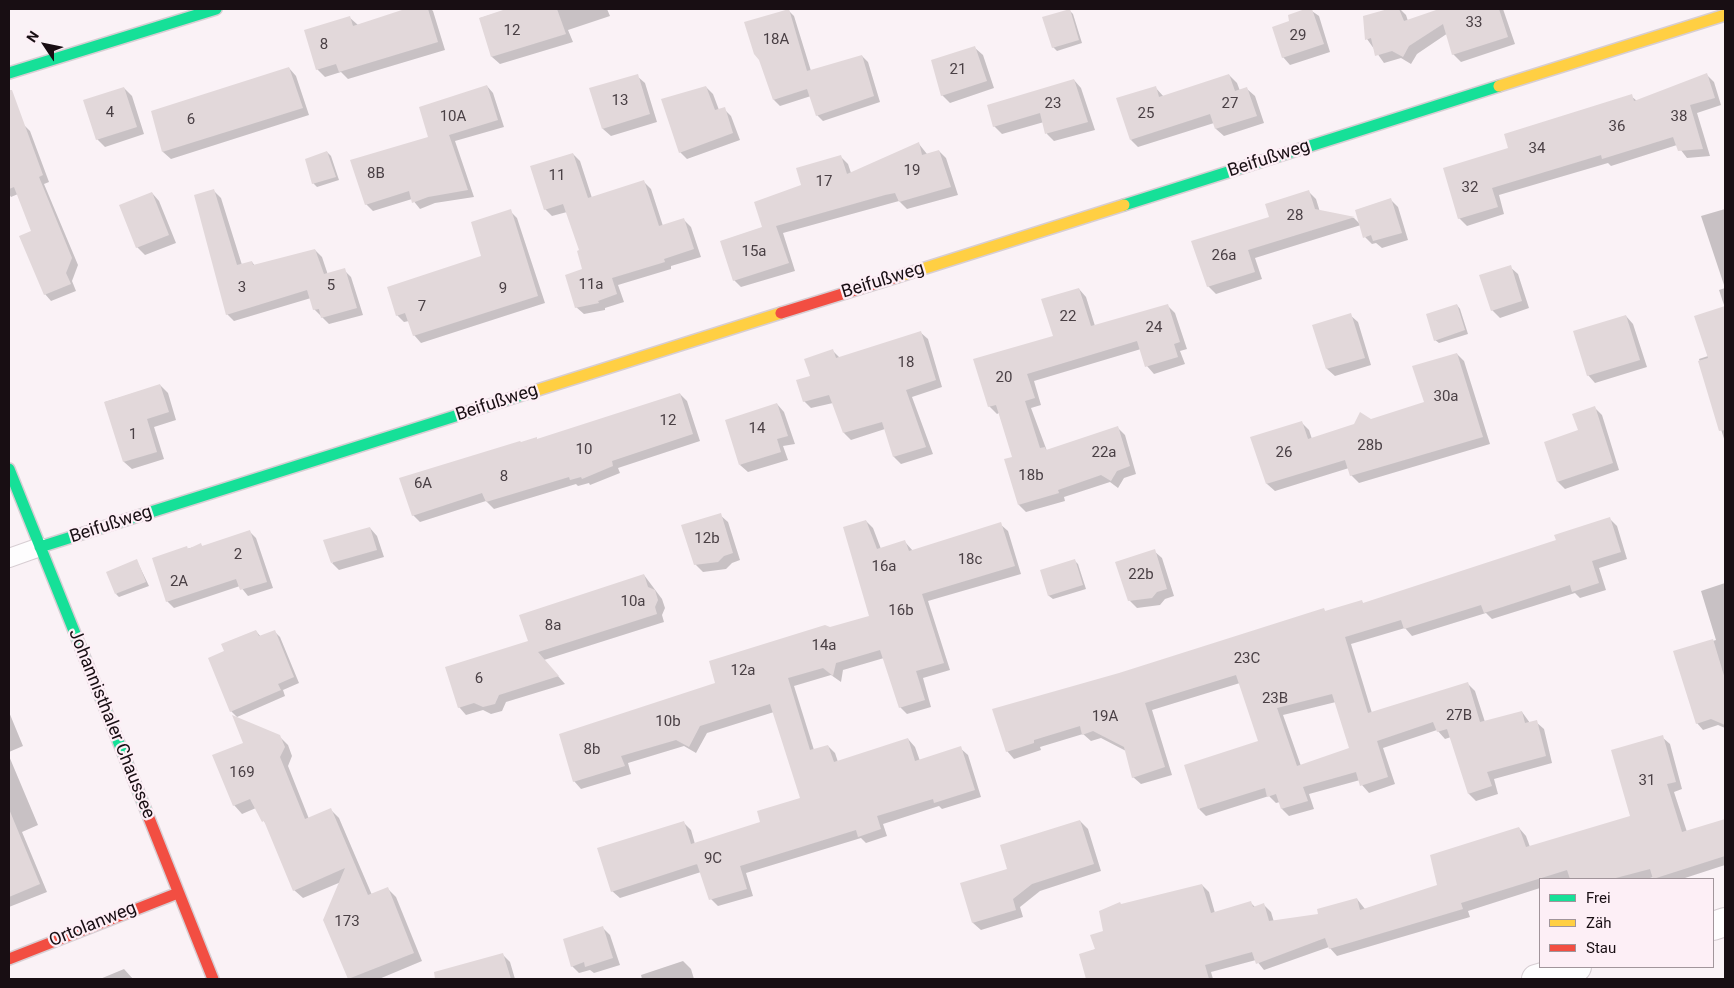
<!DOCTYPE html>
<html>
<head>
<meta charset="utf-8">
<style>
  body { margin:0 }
  #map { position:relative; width:1734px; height:988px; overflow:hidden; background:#faf2f6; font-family:Roboto,sans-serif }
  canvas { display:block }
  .frame { position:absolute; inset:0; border:10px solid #180e13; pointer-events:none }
  .legend { position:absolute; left:1539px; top:878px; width:175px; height:90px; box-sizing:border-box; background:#fdeff6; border:1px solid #a1959b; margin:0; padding:6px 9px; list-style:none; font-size:15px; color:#180e13 }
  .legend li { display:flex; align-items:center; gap:10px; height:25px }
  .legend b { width:25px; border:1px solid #a1959b }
  .north { position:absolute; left:20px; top:20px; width:50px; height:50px; -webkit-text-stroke:4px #fdeff6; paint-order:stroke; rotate:304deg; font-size:14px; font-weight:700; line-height:20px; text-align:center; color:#180e13 }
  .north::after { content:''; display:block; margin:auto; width:18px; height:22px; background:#180e13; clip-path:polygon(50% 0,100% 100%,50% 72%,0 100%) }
</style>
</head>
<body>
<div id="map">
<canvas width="1734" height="988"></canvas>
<div class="frame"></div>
<ul class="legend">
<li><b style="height:6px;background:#16e098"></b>Frei</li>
<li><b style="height:6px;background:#ffcf43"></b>Zäh</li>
<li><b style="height:6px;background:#f24e42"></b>Stau</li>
</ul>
<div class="north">N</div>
</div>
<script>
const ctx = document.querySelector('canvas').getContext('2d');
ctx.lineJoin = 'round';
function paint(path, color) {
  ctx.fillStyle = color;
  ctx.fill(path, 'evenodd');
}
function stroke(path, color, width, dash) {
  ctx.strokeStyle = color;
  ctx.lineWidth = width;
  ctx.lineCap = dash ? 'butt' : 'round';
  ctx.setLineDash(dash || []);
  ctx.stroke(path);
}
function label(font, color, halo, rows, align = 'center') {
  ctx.font = font + ' Roboto,sans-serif';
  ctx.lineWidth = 4.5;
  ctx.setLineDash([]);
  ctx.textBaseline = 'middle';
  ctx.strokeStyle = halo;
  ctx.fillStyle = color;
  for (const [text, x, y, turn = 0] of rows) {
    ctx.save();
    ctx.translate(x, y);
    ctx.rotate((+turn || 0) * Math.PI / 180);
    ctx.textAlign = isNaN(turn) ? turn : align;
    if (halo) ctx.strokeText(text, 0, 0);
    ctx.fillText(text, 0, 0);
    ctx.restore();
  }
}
const shadow = new Path2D(`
  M 409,9 L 431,9 L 433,11 L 445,50 L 348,79 L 341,72 L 325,77 L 317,69 L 349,17 L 358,25 Z
  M 510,9 L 607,9 L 610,16 L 568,30 L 573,42 L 500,64 L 492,57 L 480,18 Z
  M 1309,9 L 1319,16 L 1330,52 L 1290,65 L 1283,57 L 1291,21 L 1289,16 Z
  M 1392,9 L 1400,9 L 1406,15 L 1408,21 L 1447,9 L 1503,9 L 1515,44 L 1461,62 L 1453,54 L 1448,33 L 1417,54 L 1411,64 L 1401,58 L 1384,63 L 1367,39 L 1364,17 Z
  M 788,10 L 794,16 L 811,71 L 862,56 L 868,62 L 880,102 L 823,121 L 817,115 L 811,96 L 780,106 L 774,100 L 760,59 Z
  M 1069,10 L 1073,14 L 1082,43 L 1057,51 L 1053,47 Z
  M 975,48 L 983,55 L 994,88 L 950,103 L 942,95 Z
  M 289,68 L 296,76 L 309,115 L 171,159 L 163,152 L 152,112 Z
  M 1229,75 L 1237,83 L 1240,91 L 1247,89 L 1255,96 L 1264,123 L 1224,136 L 1216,129 L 1214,123 L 1138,147 L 1131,140 L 1155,87 L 1164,97 Z
  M 1707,75 L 1714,82 L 1721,105 L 1697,113 L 1710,156 L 1687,158 L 1677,145 L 1611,166 L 1608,163 L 1499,195 L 1504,214 L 1467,226 L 1459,218 L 1510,149 L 1631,96 L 1637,101 Z
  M 637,76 L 645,83 L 657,122 L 611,136 L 603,129 L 591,89 Z
  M 1074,80 L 1081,88 L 1095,130 L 1054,141 L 1047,134 L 1044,122 L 1002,134 L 994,126 Z
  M 487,86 L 493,93 L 504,127 L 455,141 L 474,197 L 435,203 L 420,209 L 412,199 L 373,211 L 366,204 L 430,138 Z
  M 706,87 L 713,94 L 719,110 L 724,109 L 731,116 L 740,140 L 687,159 L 680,152 Z
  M 124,88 L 132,96 L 144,134 L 105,147 L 97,139 Z
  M 24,125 L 30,131 L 49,182 L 44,184 L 78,265 L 72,281 L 76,291 L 51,301 L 45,294 L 33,232 L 18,194 L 11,197 L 9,194 L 9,131 Z
  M 919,144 L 927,154 L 939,151 L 946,158 L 958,195 L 907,209 L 899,201 L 783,233 L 795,271 L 741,287 L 734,280 L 802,186 L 841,157 L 848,164 L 851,173 Z
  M 327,152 L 331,156 L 339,180 L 317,187 L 313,183 Z
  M 573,154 L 580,161 L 592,198 L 644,182 L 651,189 L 663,226 L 684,220 L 691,227 L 701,257 L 671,266 L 671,269 L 618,285 L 624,302 L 605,308 L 605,310 L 584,314 L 576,307 L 584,270 L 581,251 L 567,212 L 552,216 L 545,209 Z
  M 214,191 L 221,198 L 242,265 L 252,262 L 255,266 L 315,250 L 322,257 L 328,275 L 344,270 L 351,277 L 363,315 L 329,324 L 314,309 L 311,298 L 234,321 L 227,314 Z
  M 1309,192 L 1316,199 L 1320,212 L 1354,218 L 1361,225 L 1255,258 L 1262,279 L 1216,294 L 1208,286 L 1270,218 Z
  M 152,193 L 159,201 L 176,243 L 145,255 L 137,247 Z
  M 1391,200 L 1398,207 L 1408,240 L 1382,248 L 1376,243 L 1372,244 L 1365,237 Z
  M 1725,209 L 1725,355 L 1720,356 L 1725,366 L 1725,442 L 1699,359 L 1711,355 L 1725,308 L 1719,290 L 1725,288 L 1701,216 Z
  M 510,211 L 517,218 L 545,303 L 421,343 L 414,335 L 409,321 L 404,322 L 397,315 L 483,256 Z
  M 1510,267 L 1518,274 L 1529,308 L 1500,318 L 1492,310 Z
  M 1079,289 L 1086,297 L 1095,326 L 1168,306 L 1175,313 L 1187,349 L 1180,351 L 1185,364 L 1154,374 L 1147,366 L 1141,349 L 1034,381 L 1041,405 L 1031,408 L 1047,451 L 1118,428 L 1125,435 L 1136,474 L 1124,478 L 1118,488 L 1110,482 L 1064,497 L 1065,501 L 1026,512 L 1019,505 L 1014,458 L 999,413 L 997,414 L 989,406 L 1054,337 Z
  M 1457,305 L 1460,309 L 1468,334 L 1439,343 L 1435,340 Z
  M 1350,315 L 1358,322 L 1371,365 L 1335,376 L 1327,369 L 1314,326 Z
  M 1626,316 L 1633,324 L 1647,367 L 1595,383 L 1588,375 Z
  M 920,332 L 928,339 L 942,387 L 912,397 L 933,454 L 901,464 L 894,457 L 885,429 L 851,440 L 844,433 L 833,403 L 811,408 L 804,401 L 811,377 L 833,351 L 840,358 Z
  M 1457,354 L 1464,361 L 1490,444 L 1359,483 L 1351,475 L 1349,468 L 1275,491 L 1267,484 L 1252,438 L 1302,423 L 1309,430 L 1312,439 L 1425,403 Z
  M 160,385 L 168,393 L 176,420 L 154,427 L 164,459 L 132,469 L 124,462 L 105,402 Z
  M 680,394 L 687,401 L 700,441 L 618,468 L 620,473 L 590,485 L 589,483 L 578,486 L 576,484 L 494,509 L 486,501 L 420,522 L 413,515 L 521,444 L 538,440 Z
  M 777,404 L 784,412 L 795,444 L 783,446 L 788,460 L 748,472 L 740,465 Z
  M 1595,408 L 1602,415 L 1619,470 L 1565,489 L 1558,482 L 1546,442 L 1579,431 Z
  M 720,515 L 728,522 L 740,560 L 732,563 L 726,569 L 703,572 L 695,564 Z
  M 1610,519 L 1617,526 L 1627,559 L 1599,568 L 1606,590 L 1580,598 L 1575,593 L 1492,619 L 1486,613 L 1412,636 L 1405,628 L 1351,644 L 1372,713 L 1467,683 L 1475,691 L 1485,722 L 1522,712 L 1530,723 L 1536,722 L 1544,729 L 1552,763 L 1494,779 L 1498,794 L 1476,801 L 1469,794 L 1451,737 L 1445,739 L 1437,730 L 1383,748 L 1395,784 L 1369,793 L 1362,785 L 1360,780 L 1309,794 L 1314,809 L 1289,816 L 1282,809 L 1280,802 L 1276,803 L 1269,796 L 1206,816 L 1199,809 L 1260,742 L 1240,683 L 1152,710 L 1172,775 L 1141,784 L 1133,777 L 1126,751 L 1101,738 L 1091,741 L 1083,734 L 1040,747 L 1041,750 L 1014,759 L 1007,751 L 1119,674 L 1323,609 L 1326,612 L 1361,601 L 1364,604 L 1557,541 ZM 1336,702 L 1350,749 L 1301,766 L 1283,715 Z
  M 866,521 L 873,528 L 881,549 L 905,542 L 913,551 L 1000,524 L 1008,531 L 1021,574 L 928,601 L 950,670 L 923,678 L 931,707 L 907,714 L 900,707 L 884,658 L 843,670 L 841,682 L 831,675 L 794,686 L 814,750 L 828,746 L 835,753 L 838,762 L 908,739 L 915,747 L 920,761 L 960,748 L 968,755 L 981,797 L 942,809 L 939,806 L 883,824 L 887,836 L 866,843 L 861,838 L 746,873 L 753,896 L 718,906 L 711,899 L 701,872 L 620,898 L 612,891 L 684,823 L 691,830 L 695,844 L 762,823 L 801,798 L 774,712 L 707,733 L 696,753 L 684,746 L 628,763 L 631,774 L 581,789 L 574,781 L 717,684 L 830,628 L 871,617 Z
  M 370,528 L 377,536 L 384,557 L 339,570 L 332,563 Z
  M 249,531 L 256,538 L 273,588 L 248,596 L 240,586 L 174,608 L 167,601 L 154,558 L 201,545 L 203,547 Z
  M 1154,551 L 1162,558 L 1174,596 L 1165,599 L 1160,605 L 1137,608 L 1129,600 Z
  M 137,561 L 149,586 L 119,597 L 116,594 Z
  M 1075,561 L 1078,564 L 1086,589 L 1053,599 L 1049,596 L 1041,571 Z
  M 644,575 L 662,599 L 665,608 L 662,615 L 664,622 L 544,660 L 565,684 L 506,702 L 502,711 L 491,714 L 483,710 L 466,715 L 459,707 L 529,642 Z
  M 1725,583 L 1725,728 L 1718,725 L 1703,730 L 1697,723 L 1675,652 L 1716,640 L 1701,591 Z
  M 256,631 L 261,637 L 274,631 L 280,637 L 299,683 L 283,690 L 285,696 L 237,717 L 231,711 Z
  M 9,712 L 23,746 L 9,752 Z
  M 279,736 L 288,745 L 292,756 L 288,766 L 309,819 L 331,810 L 339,818 L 372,895 L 387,888 L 396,897 L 422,961 L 379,979 L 349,979 L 325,920 L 341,882 L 303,898 L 294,890 L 267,826 L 256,808 L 242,814 L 234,805 Z
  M 1662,737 L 1670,744 L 1682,789 L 1674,792 L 1687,832 L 1725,820 L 1725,865 L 1682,879 L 1655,879 L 1654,877 L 1646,879 L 1540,879 L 1540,888 L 1468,911 L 1470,917 L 1337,956 L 1329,947 L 1264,970 L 1256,960 L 1211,972 L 1213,979 L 1088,979 L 1080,955 L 1096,949 L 1122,905 L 1202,885 L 1209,892 L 1215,913 L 1250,902 L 1255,907 L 1264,905 L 1271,912 L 1274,922 L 1320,915 L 1357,899 L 1365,909 L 1438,886 L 1519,828 L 1526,836 L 1530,847 L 1631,817 Z
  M 9,756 L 38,825 L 22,832 L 47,892 L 9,907 Z
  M 1080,821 L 1088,829 L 1101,871 L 1040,891 L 1020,907 L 1023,917 L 981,930 L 973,923 L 961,884 L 1009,870 Z
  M 603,928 L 610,935 L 620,965 L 594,973 L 590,970 L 579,973 L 572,966 Z
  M 502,954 L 510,962 L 515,979 L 456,979 L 452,968 Z
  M 683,961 L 691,969 L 694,979 L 642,979 L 641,975 Z
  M 124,969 L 133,979 L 100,979 Z`);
const building = new Path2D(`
  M 405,9 L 428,9 L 438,42 L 339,72 L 336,64 L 316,70 L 304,30 L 350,16 L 353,26 Z
  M 506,9 L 557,9 L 566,34 L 491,57 L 479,18 Z
  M 789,9 L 807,71 L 862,55 L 874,96 L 816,116 L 807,89 L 773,100 L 759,60 L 754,54 L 744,22 Z
  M 1070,9 L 1079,40 L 1052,48 L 1042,17 Z
  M 1305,9 L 1312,9 L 1324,44 L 1282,58 L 1272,27 L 1289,21 L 1288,15 Z
  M 1388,9 L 1399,9 L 1404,21 L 1439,9 L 1499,9 L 1508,37 L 1452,55 L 1443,24 L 1409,46 L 1403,57 L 1392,51 L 1375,56 L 1371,38 L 1365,40 L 1363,16 Z
  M 975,46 L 987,81 L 941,96 L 931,60 Z
  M 289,67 L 303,108 L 162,152 L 151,111 Z
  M 1707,73 L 1715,98 L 1690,105 L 1703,149 L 1678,151 L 1673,137 L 1602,159 L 1601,155 L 1492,188 L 1498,207 L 1458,219 L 1443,168 L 1508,148 L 1504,134 L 1632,94 L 1634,101 Z
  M 638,74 L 650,114 L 602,129 L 589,88 Z
  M 1229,74 L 1235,91 L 1247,87 L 1257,116 L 1215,129 L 1210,114 L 1130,140 L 1116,98 L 1156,86 L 1159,97 Z
  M 1074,79 L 1088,122 L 1045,134 L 1040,113 L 993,127 L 987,105 Z
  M 487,85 L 498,120 L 449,135 L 468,190 L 428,197 L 412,203 L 409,191 L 365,205 L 350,160 L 428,137 L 419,107 Z
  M 706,86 L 715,110 L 725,107 L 733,133 L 679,153 L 661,99 Z
  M 124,87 L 137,127 L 96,140 L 83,100 Z
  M 9,90 L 12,90 L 43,175 L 39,177 L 72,258 L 66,273 L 71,284 L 44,295 L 19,236 L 31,231 L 14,187 L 9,189 Z
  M 919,142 L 922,155 L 939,150 L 951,187 L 899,202 L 895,193 L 885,195 L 776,226 L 789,263 L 733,281 L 720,241 L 762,227 L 754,202 L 801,185 L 796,168 L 841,155 L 847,174 Z
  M 327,151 L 336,177 L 312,184 L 305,159 Z
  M 573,153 L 588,198 L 644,180 L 659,226 L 684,218 L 694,249 L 664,259 L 665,262 L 612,278 L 617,294 L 598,301 L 599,303 L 575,308 L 565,275 L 582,269 L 577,251 L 579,250 L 563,204 L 544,210 L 530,166 Z
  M 214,189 L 237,265 L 252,261 L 253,265 L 315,249 L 324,274 L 345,268 L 357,308 L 321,318 L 319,309 L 313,310 L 307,290 L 226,315 L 194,195 Z
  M 1309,190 L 1315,209 L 1355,217 L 1248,250 L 1255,272 L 1207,287 L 1191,241 L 1269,217 L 1265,204 Z
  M 152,192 L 169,235 L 136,248 L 119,205 Z
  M 1391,198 L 1402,233 L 1373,241 L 1371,235 L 1363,238 L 1355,210 Z
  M 511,209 L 538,296 L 413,336 L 405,313 L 396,316 L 387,287 L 481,256 L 471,222 Z
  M 1511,265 L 1522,301 L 1491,311 L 1479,275 Z
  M 1079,288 L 1091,326 L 1168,304 L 1180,342 L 1174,344 L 1178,357 L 1145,367 L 1137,341 L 1027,374 L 1035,398 L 1025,401 L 1040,448 L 1045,447 L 1046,450 L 1118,426 L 1130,466 L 1117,471 L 1111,481 L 1101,475 L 1058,490 L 1059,493 L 1018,505 L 1004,459 L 1012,457 L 996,405 L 988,407 L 973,359 L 1053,336 L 1041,299 Z
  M 1457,304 L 1465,330 L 1434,341 L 1426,314 Z
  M 1725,306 L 1725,430 L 1719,431 L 1698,361 L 1708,358 L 1694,316 Z
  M 1351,313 L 1365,358 L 1326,369 L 1312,325 Z
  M 1626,315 L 1640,360 L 1587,376 L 1573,331 Z
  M 921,331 L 936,380 L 906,390 L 926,447 L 893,457 L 882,422 L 843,433 L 829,395 L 803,402 L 796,380 L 810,376 L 804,359 L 833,349 L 836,358 Z
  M 1457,353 L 1483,437 L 1350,476 L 1345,460 L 1266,484 L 1250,437 L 1302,421 L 1308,439 L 1354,424 L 1360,412 L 1371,419 L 1424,402 L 1412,366 Z
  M 160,384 L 169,412 L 147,419 L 157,452 L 123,462 L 104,402 Z
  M 680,393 L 693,434 L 612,461 L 613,466 L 582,479 L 581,477 L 570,480 L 569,477 L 486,502 L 482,493 L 412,516 L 399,478 L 520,441 L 521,442 L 537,437 L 537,439 Z
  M 777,403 L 788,436 L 777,439 L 781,452 L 739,465 L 725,420 Z
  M 1595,406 L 1613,463 L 1557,482 L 1544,442 L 1578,430 L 1572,414 Z
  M 721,513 L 733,553 L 724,556 L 718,562 L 694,565 L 681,525 Z
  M 1610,517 L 1621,552 L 1592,561 L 1599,583 L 1572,592 L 1570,585 L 1484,613 L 1481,605 L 1404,629 L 1401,620 L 1345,637 L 1368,713 L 1468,682 L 1480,722 L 1522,711 L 1525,723 L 1537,720 L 1546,756 L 1487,772 L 1492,786 L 1468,794 L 1447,729 L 1437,732 L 1433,722 L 1377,741 L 1388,777 L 1360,786 L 1356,772 L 1303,787 L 1308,801 L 1281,809 L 1276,794 L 1267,797 L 1265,788 L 1198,809 L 1184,765 L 1258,741 L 1236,675 L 1145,703 L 1165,767 L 1132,778 L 1124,747 L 1093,731 L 1082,735 L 1080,726 L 1034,740 L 1034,743 L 1006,752 L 992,709 L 1119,673 L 1324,608 L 1325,611 L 1362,600 L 1363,603 L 1556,540 L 1554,535 ZM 1332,694 L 1349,748 L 1297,766 L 1277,708 Z
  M 866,520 L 877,549 L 905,540 L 909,551 L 1001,522 L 1015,566 L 922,594 L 944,663 L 916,671 L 925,700 L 899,708 L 880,650 L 836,663 L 833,676 L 823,668 L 788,678 L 810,750 L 828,745 L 834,762 L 908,738 L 915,761 L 961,746 L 975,790 L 934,803 L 933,799 L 877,816 L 881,829 L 858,837 L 856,830 L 740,866 L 747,889 L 709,900 L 695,858 L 697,864 L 611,892 L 597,848 L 684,821 L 691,844 L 760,822 L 757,811 L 800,798 L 770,704 L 700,726 L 689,747 L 676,740 L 621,756 L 625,766 L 573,782 L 559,734 L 715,683 L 709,661 L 825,625 L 830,627 L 869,616 L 843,527 Z
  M 370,527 L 377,550 L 331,563 L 323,540 Z
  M 250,530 L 267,582 L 240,590 L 236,579 L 166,602 L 152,558 L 187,546 L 188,549 L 201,543 L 202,546 Z
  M 1155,549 L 1167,589 L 1157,592 L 1152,598 L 1128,601 L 1115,562 Z
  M 137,559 L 146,582 L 115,594 L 106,572 Z
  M 1075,559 L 1083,585 L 1048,596 L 1040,570 Z
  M 644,574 L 648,587 L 655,590 L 658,600 L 655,607 L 657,614 L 538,652 L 559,676 L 499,695 L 495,704 L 483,707 L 474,703 L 458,708 L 445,667 L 528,641 L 519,615 Z
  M 256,630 L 259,636 L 275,630 L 294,677 L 278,684 L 281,690 L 230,712 L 208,658 L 224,651 L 221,644 Z
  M 1713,639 L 1725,679 L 1725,725 L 1711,719 L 1696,724 L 1673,651 Z
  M 232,715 L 280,735 L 285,747 L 280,757 L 305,819 L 331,808 L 368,895 L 388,887 L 414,953 L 348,979 L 323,920 L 345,868 L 293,891 L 264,821 L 262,822 L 250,799 L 233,806 L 212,755 L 243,743 Z
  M 1663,735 L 1676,782 L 1667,784 L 1682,832 L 1725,819 L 1725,856 L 1653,879 L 1650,869 L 1612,879 L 1570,879 L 1567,870 L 1461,903 L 1463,909 L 1329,949 L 1325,938 L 1256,964 L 1252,952 L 1205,965 L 1209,979 L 1086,979 L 1079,954 L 1095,949 L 1090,935 L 1103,931 L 1099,911 L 1120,902 L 1121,904 L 1202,884 L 1211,913 L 1251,901 L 1253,907 L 1264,903 L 1269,921 L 1318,914 L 1317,909 L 1357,898 L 1360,910 L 1437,885 L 1430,855 L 1519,827 L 1526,847 L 1630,816 L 1611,750 Z
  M 9,809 L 40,884 L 9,897 Z
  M 1080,820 L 1094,864 L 1032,884 L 1013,899 L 1016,910 L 972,923 L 960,883 L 1007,869 L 1000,845 Z
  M 603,926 L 613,958 L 585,967 L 584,962 L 571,967 L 563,939 Z
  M 503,953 L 511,979 L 435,979 L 434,972 Z`);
const lane = new Path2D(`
  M 9,558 L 40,547`);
const street = new Path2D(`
  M 1713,926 L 1725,922
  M 1536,979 L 1577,967`);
const fast = new Path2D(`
  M 9,73 L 216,9
  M 1124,205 L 1499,86
  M 9,469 L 147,813
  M 40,547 L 525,394`);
const slow = new Path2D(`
  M 1499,86 L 1725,15
  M 897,277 L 1124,205
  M 525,394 L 781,313`);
const jam = new Path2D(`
  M 781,313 L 897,277
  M 147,813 L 213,979
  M 9,959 L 178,893`);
const numberNames = [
  ["33",1474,23],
  ["12",512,31],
  ["29",1298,36],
  ["18A",776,40],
  ["8",324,45],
  ["21",958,70],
  ["13",620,101],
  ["23",1053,104],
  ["27",1230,104],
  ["4",110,113],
  ["25",1146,114],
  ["10A",453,117],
  ["38",1679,117],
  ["6",191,120],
  ["36",1617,127],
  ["34",1537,149],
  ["19",912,171],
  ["8B",376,174],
  ["11",557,176],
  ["17",824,182],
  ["32",1470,188],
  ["28",1295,216],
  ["15a",754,252],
  ["26a",1224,256],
  ["11a",591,285],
  ["5",331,286],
  ["3",242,288],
  ["9",503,289],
  ["7",422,307],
  ["22",1068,317],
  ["24",1154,328],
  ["18",906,363],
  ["20",1004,378],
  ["30a",1446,397],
  ["12",668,421],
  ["14",757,429],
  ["1",133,435],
  ["28b",1370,446],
  ["10",584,450],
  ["22a",1104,453],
  ["26",1284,453],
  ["18b",1031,476],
  ["8",504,477],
  ["6A",423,484],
  ["12b",707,539],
  ["2",238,555],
  ["18c",970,560],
  ["16a",884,567],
  ["22b",1141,575],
  ["2A",179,582],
  ["10a",633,602],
  ["16b",901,611],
  ["8a",553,626],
  ["14a",824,646],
  ["23C",1247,659],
  ["12a",743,671],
  ["6",479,679],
  ["23B",1275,699],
  ["27B",1459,716],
  ["19A",1105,717],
  ["10b",668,722],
  ["8b",592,750],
  ["169",242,773],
  ["31",1647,781],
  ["9C",713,859],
  ["173",347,922]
];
const streetNames = [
  ["Beifußweg",1269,159,-18],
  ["Beifußweg",883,281,-17],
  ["Beifußweg",497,403,-18],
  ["Beifußweg",111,525,-18],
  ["Johannisthaler Chaussee",111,724,68],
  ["Ortolanweg",93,925,-22]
];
paint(shadow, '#0003');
paint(building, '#e2d8da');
stroke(lane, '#d7ced3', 20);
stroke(street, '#d7ced3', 30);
stroke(fast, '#d7ced3', 14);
stroke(slow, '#d7ced3', 14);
stroke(jam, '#d7ced3', 14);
stroke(lane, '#fefdfe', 18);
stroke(street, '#fefdfe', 28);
stroke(fast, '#16e098', 11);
stroke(slow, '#ffcf43', 11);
stroke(jam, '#f24e42', 11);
label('15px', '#4a4045', null, numberNames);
label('18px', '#180e13', '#fdeff6', streetNames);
</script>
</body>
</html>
